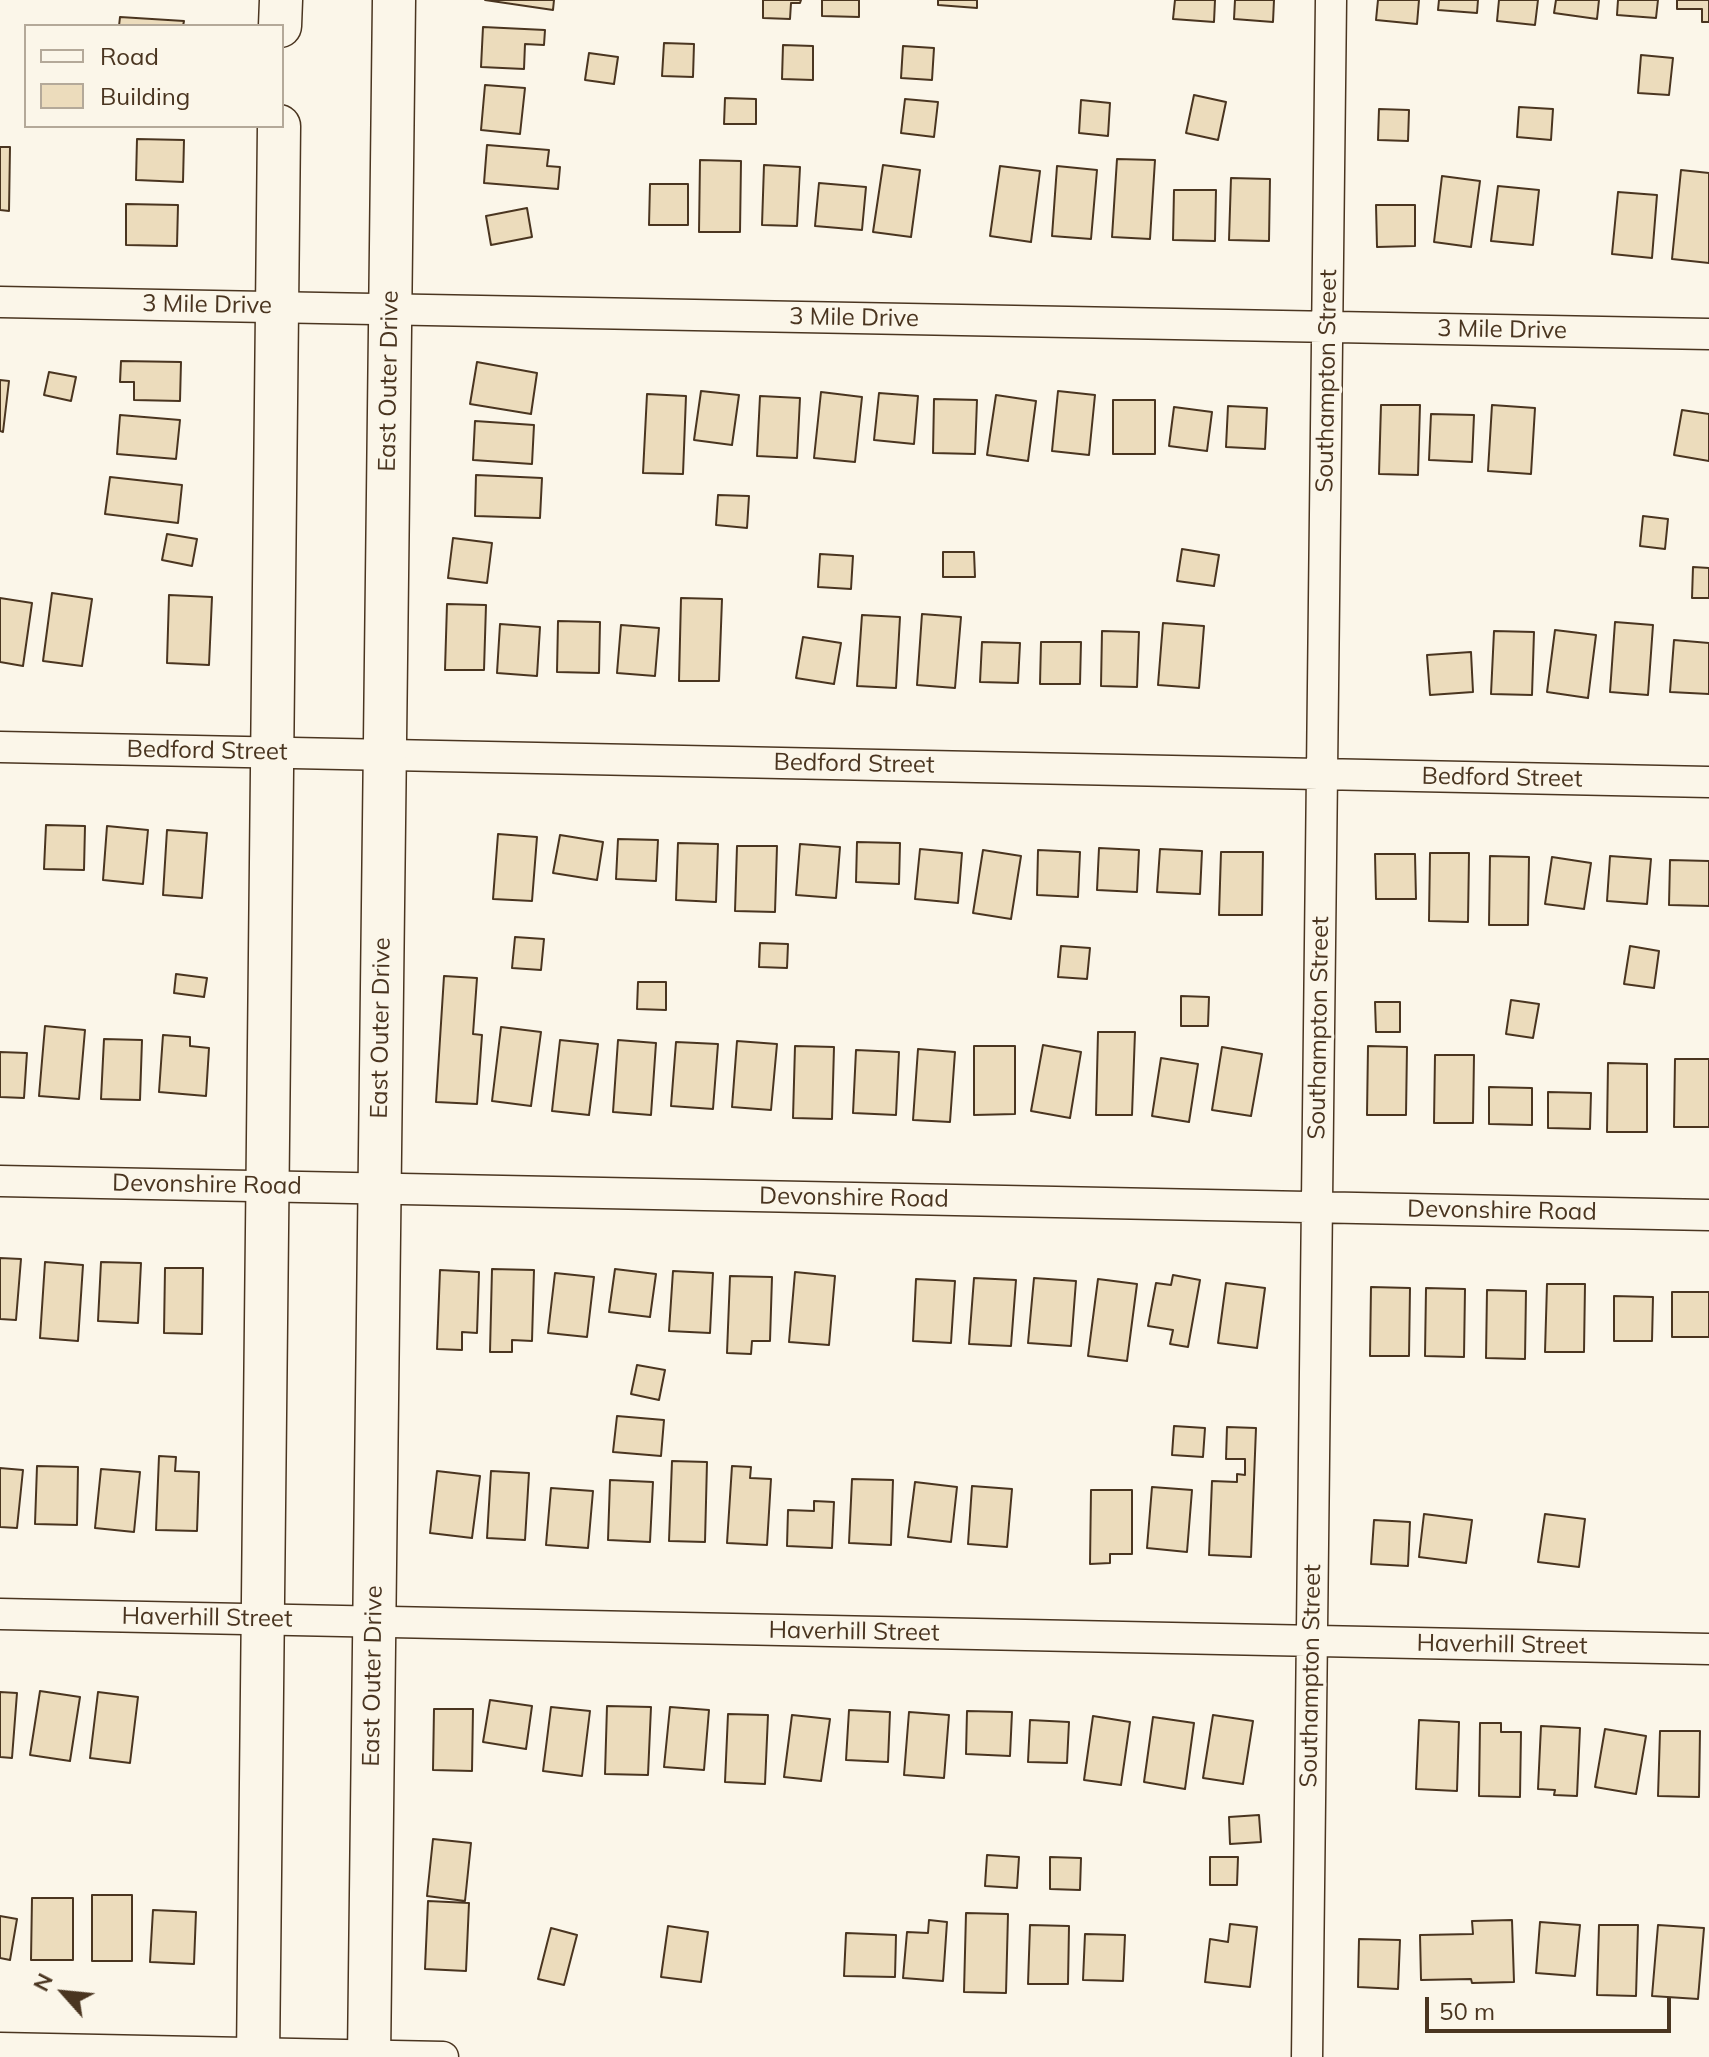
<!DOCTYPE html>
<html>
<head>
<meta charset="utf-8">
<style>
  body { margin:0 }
  #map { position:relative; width:1709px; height:2057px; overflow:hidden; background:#fbf6e9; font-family:Mulish,sans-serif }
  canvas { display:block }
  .legend { position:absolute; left:24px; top:24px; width:260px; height:104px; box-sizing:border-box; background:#fbf6e9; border:2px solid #b4a999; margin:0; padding:10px 14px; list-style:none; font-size:24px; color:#4a3520 }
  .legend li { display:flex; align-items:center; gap:16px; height:40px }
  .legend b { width:40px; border:2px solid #b4a999 }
  .north { position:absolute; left:24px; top:1953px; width:80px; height:80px; -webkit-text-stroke:6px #fbf6e9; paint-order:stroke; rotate:297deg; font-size:22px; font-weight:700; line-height:32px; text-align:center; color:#4a3520 }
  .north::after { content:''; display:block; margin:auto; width:28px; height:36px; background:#4a3520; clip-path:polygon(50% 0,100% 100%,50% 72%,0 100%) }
  .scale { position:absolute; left:1425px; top:1997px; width:246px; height:36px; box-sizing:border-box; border:4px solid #4a3520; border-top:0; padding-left:10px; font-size:24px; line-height:28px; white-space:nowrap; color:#4a3520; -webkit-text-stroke:6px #fbf6e9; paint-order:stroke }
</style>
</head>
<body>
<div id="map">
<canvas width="1709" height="2057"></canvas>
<ul class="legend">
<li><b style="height:10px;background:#fbf6e9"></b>Road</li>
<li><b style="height:22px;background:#ecdcbc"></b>Building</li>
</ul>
<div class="north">N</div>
<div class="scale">50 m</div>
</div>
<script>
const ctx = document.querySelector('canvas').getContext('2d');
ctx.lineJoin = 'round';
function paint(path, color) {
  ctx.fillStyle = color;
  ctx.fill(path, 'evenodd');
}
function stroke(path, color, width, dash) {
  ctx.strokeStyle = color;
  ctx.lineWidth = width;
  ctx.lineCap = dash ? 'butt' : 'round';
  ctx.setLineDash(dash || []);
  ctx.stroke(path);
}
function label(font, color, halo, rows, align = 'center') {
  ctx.font = font + ' Mulish,sans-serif';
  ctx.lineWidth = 6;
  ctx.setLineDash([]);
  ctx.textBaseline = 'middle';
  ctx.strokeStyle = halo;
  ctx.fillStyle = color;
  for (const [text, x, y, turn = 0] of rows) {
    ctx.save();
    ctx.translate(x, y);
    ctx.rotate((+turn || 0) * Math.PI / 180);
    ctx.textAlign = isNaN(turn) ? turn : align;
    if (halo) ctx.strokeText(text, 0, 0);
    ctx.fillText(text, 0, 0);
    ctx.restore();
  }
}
const building = new Path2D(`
  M 485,0 L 554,0 L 553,10 Z
  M 763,0 L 801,0 L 800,3 L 791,3 L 790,19 L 763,18 Z
  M 822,0 L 859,0 L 859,17 L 822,16 Z
  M 938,0 L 977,0 L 977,8 L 938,5 Z
  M 1175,0 L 1215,0 L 1214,22 L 1173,19 Z
  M 1235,0 L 1274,0 L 1273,22 L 1234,19 Z
  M 1378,0 L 1419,0 L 1417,24 L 1376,20 Z
  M 1439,0 L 1478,0 L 1477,13 L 1438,10 Z
  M 1499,0 L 1538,0 L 1535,25 L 1497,21 Z
  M 1556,0 L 1599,0 L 1597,19 L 1554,13 Z
  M 1618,0 L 1658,0 L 1656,18 L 1617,15 Z
  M 1677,0 L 1709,0 L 1709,22 L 1702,22 L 1702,9 L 1677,9 Z
  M 120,17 L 184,21 L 183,26 L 119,26 Z
  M 483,27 L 545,30 L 544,45 L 525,44 L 524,69 L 481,67 Z
  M 664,43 L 694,44 L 693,77 L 662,76 Z
  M 783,45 L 813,46 L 813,80 L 782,79 Z
  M 903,46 L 934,48 L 932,80 L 901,78 Z
  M 589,53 L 618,57 L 614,84 L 585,80 Z
  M 1641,55 L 1673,58 L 1669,95 L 1638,93 Z
  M 485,85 L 525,88 L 520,134 L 481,130 Z
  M 1194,95 L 1226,102 L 1218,140 L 1186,133 Z
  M 725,98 L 756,99 L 756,124 L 724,124 Z
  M 905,99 L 938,102 L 934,137 L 901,133 Z
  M 1081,100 L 1110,103 L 1108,136 L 1079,133 Z
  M 1519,107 L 1553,109 L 1551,140 L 1517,137 Z
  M 1379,109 L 1409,110 L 1408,141 L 1378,140 Z
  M 137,139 L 184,140 L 183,182 L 136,180 Z
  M 487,145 L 549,150 L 547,166 L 560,167 L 558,189 L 484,183 Z
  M 0,147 L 10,147 L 9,211 L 0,210 Z
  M 1117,159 L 1155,160 L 1150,239 L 1112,237 Z
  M 700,160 L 741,161 L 740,232 L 699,232 Z
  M 764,165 L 800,167 L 797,226 L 762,225 Z
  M 883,165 L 920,170 L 911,237 L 873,232 Z
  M 1000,166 L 1040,171 L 1031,242 L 990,236 Z
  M 1057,166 L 1097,170 L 1091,239 L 1052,236 Z
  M 1681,170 L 1709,173 L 1709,263 L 1672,259 Z
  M 1442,176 L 1480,181 L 1471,247 L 1434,242 Z
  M 1231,178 L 1270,179 L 1269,241 L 1229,240 Z
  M 819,183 L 866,187 L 862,230 L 815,226 Z
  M 650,184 L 688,184 L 688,225 L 649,225 Z
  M 1498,186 L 1539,190 L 1533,245 L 1491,241 Z
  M 1174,190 L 1216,190 L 1215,241 L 1173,240 Z
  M 1618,192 L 1657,195 L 1652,258 L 1612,254 Z
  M 126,204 L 178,205 L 177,246 L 126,245 Z
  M 1376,205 L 1415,205 L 1415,246 L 1377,247 Z
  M 527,208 L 532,237 L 491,245 L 486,216 Z
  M 121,361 L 181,362 L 180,401 L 134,400 L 134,382 L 120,382 Z
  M 477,362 L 537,373 L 531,414 L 470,404 Z
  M 49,372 L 76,377 L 71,401 L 44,395 Z
  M 0,380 L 9,381 L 3,432 L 0,431 Z
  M 701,391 L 739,395 L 732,445 L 694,440 Z
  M 1058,391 L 1095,395 L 1089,455 L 1052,451 Z
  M 821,392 L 862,397 L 855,462 L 814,458 Z
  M 879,393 L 918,396 L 914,444 L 874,440 Z
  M 647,394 L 686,396 L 683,474 L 643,473 Z
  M 996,395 L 1036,401 L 1028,461 L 987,455 Z
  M 760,396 L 800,398 L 797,458 L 757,456 Z
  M 934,399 L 977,400 L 975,454 L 933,453 Z
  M 1113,400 L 1155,400 L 1155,454 L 1113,454 Z
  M 1381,405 L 1420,405 L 1418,475 L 1379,474 Z
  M 1492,405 L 1535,408 L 1531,474 L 1488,471 Z
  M 1228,406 L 1267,408 L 1265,449 L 1226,447 Z
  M 1174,407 L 1212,412 L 1207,451 L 1169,446 Z
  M 1682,410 L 1709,414 L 1709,461 L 1674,455 Z
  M 1431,414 L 1474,415 L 1472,462 L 1429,460 Z
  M 120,415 L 180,420 L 176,459 L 117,454 Z
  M 475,421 L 534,425 L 532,464 L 473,460 Z
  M 476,475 L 542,478 L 540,518 L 475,516 Z
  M 110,477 L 182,485 L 178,523 L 105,514 Z
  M 718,495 L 749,496 L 747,528 L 716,525 Z
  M 1643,516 L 1668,519 L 1665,549 L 1640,546 Z
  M 167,534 L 197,539 L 192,566 L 162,560 Z
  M 453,538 L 492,543 L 487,583 L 448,578 Z
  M 1182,549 L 1219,555 L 1214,586 L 1177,581 Z
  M 943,552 L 974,552 L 975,577 L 943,577 Z
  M 820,554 L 853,556 L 851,589 L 818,587 Z
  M 1693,567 L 1709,568 L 1709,598 L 1692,598 Z
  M 52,593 L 92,599 L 82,666 L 43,661 Z
  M 169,595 L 212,597 L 209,665 L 167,663 Z
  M 0,598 L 32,603 L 23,666 L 0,662 Z
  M 681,598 L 722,599 L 719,681 L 679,681 Z
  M 447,604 L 486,605 L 484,670 L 445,670 Z
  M 922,614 L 961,617 L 955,688 L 917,685 Z
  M 862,615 L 900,617 L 896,688 L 857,686 Z
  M 558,621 L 600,622 L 599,673 L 557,672 Z
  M 1615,622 L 1653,625 L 1648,695 L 1610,692 Z
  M 1163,623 L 1204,626 L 1199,688 L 1158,685 Z
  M 500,624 L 540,627 L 537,676 L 497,673 Z
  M 621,625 L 659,628 L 655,676 L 617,673 Z
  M 1555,630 L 1596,635 L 1588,698 L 1547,692 Z
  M 1102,631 L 1139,632 L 1137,687 L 1101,686 Z
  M 1494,631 L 1534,632 L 1532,695 L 1491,694 Z
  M 803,637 L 841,643 L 834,684 L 796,678 Z
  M 1674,640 L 1709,643 L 1709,694 L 1670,692 Z
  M 982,642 L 1020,643 L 1018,683 L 980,682 Z
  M 1041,642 L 1081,642 L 1080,684 L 1040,684 Z
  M 1471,652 L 1473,692 L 1430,695 L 1427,655 Z
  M 46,825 L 85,826 L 84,870 L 44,869 Z
  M 107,826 L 148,830 L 143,884 L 103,880 Z
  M 167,830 L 207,833 L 202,898 L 163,895 Z
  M 498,834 L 537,837 L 532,901 L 493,899 Z
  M 560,835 L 603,842 L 597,880 L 553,873 Z
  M 618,839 L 658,840 L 656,881 L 616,879 Z
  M 857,842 L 900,843 L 899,884 L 856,882 Z
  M 678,843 L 718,844 L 716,902 L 676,900 Z
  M 800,844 L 840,847 L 836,898 L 796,895 Z
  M 737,846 L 777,846 L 775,912 L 735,911 Z
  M 1099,848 L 1139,850 L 1137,892 L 1097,890 Z
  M 920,849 L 962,853 L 958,903 L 915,899 Z
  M 1160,849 L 1202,851 L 1200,894 L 1157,892 Z
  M 983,850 L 1021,856 L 1011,919 L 973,913 Z
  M 1038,850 L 1080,852 L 1078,897 L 1037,895 Z
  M 1221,852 L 1263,852 L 1262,915 L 1219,915 Z
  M 1430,853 L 1469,853 L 1468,922 L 1429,921 Z
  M 1375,854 L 1415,854 L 1416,899 L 1376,899 Z
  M 1490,856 L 1529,857 L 1528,925 L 1489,925 Z
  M 1610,856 L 1651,859 L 1647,904 L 1607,901 Z
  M 1552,857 L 1591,863 L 1584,909 L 1545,904 Z
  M 1670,860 L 1709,861 L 1709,906 L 1669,905 Z
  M 515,937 L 544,939 L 541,970 L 512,968 Z
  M 760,943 L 788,944 L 787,968 L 759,967 Z
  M 1061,946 L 1090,948 L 1087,979 L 1058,977 Z
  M 1630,946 L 1659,951 L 1654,988 L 1624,984 Z
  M 176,974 L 207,978 L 204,997 L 174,993 Z
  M 444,976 L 477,978 L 473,1034 L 482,1035 L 477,1104 L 436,1102 Z
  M 638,982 L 666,982 L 666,1010 L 637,1009 Z
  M 1181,996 L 1209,997 L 1208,1026 L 1181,1026 Z
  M 1511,1000 L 1539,1004 L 1533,1038 L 1506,1034 Z
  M 1375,1002 L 1400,1002 L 1400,1032 L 1376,1032 Z
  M 45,1026 L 85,1030 L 79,1099 L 39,1096 Z
  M 501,1027 L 541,1032 L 531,1106 L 492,1101 Z
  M 1098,1032 L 1135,1032 L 1132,1115 L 1096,1115 Z
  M 163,1035 L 190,1037 L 190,1046 L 209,1048 L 206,1096 L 159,1092 Z
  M 104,1039 L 142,1040 L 140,1100 L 101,1099 Z
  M 560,1040 L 598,1044 L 589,1115 L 552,1111 Z
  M 618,1040 L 656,1043 L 651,1115 L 613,1112 Z
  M 737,1041 L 777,1044 L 771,1110 L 732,1107 Z
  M 676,1042 L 718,1044 L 713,1109 L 671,1106 Z
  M 1043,1045 L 1081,1052 L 1070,1118 L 1031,1111 Z
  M 795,1046 L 834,1047 L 832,1119 L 793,1118 Z
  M 974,1046 L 1015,1046 L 1015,1114 L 974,1115 Z
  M 1368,1046 L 1407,1047 L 1406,1115 L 1367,1115 Z
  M 1222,1047 L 1262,1054 L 1251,1116 L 1212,1110 Z
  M 918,1049 L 955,1052 L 950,1122 L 913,1120 Z
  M 856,1050 L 899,1052 L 896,1115 L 853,1113 Z
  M 0,1052 L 27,1053 L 24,1098 L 0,1097 Z
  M 1435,1055 L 1474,1055 L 1473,1123 L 1434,1123 Z
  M 1161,1058 L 1198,1064 L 1189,1122 L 1152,1116 Z
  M 1675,1059 L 1709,1059 L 1709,1127 L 1674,1127 Z
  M 1608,1063 L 1647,1064 L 1647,1132 L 1607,1132 Z
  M 1489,1087 L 1532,1088 L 1532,1125 L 1489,1124 Z
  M 1548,1092 L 1591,1093 L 1590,1129 L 1548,1128 Z
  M 0,1258 L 21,1259 L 16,1320 L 0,1319 Z
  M 45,1262 L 83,1265 L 78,1341 L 40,1338 Z
  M 101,1262 L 141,1263 L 138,1323 L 98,1321 Z
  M 165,1268 L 203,1268 L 202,1334 L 164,1333 Z
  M 492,1269 L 534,1270 L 532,1341 L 512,1340 L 512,1352 L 490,1352 Z
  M 615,1269 L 656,1274 L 650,1317 L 609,1312 Z
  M 440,1270 L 479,1272 L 477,1333 L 462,1332 L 462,1350 L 437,1349 Z
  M 673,1271 L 713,1273 L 710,1333 L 669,1331 Z
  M 795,1272 L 835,1276 L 829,1345 L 789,1342 Z
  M 555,1273 L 594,1277 L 587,1337 L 548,1333 Z
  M 1173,1275 L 1200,1280 L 1188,1347 L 1170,1344 L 1173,1330 L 1148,1326 L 1156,1283 L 1171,1285 Z
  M 730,1276 L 772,1277 L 770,1341 L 752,1341 L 751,1354 L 727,1353 Z
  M 974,1278 L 1016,1280 L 1011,1346 L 969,1344 Z
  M 1034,1278 L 1076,1281 L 1071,1346 L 1028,1343 Z
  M 916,1279 L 955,1281 L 951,1343 L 913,1341 Z
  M 1098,1279 L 1137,1284 L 1127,1361 L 1088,1356 Z
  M 1226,1283 L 1265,1288 L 1257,1348 L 1218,1343 Z
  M 1547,1284 L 1585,1284 L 1584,1352 L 1545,1352 Z
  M 1371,1287 L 1410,1288 L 1409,1356 L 1370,1356 Z
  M 1426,1288 L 1465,1289 L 1464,1357 L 1425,1356 Z
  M 1487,1290 L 1526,1291 L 1525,1359 L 1486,1358 Z
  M 1672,1292 L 1709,1292 L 1709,1337 L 1672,1337 Z
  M 1614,1296 L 1653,1297 L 1652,1341 L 1614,1341 Z
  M 637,1365 L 665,1370 L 659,1400 L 631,1394 Z
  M 617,1416 L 664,1420 L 661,1456 L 613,1452 Z
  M 1174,1426 L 1205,1428 L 1203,1457 L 1172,1455 Z
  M 1227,1427 L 1256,1428 L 1251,1557 L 1209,1555 L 1212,1481 L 1237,1482 L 1237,1474 L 1245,1475 L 1245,1459 L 1226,1459 Z
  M 159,1456 L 176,1457 L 175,1471 L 199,1472 L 197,1531 L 156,1530 Z
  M 672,1461 L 707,1462 L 705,1542 L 669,1541 Z
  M 37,1466 L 78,1467 L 77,1525 L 35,1524 Z
  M 732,1466 L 751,1467 L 750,1478 L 771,1479 L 767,1545 L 727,1543 Z
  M 0,1468 L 23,1470 L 17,1528 L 0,1527 Z
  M 101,1469 L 140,1472 L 134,1532 L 95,1528 Z
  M 437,1471 L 480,1476 L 472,1538 L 430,1533 Z
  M 491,1471 L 529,1473 L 525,1540 L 487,1538 Z
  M 852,1479 L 893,1480 L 891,1545 L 849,1543 Z
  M 610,1480 L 653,1482 L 650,1542 L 608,1540 Z
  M 915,1482 L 957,1487 L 951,1542 L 908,1537 Z
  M 972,1486 L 1012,1489 L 1007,1547 L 968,1544 Z
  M 1152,1487 L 1192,1490 L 1187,1552 L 1147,1548 Z
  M 551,1488 L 593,1491 L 588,1548 L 546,1545 Z
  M 1091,1490 L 1132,1490 L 1132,1554 L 1110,1554 L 1110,1563 L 1090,1564 Z
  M 814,1501 L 834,1502 L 832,1548 L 787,1546 L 788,1510 L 814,1511 Z
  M 1424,1514 L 1472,1520 L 1466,1563 L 1419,1557 Z
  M 1545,1514 L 1585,1519 L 1579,1567 L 1538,1562 Z
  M 1374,1520 L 1410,1522 L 1408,1566 L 1371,1564 Z
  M 40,1691 L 80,1697 L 70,1761 L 30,1755 Z
  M 0,1692 L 17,1693 L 12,1758 L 0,1757 Z
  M 98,1692 L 138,1697 L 130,1763 L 90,1758 Z
  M 490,1700 L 532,1706 L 526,1749 L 483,1742 Z
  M 607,1706 L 651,1707 L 648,1775 L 605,1774 Z
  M 551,1707 L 590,1711 L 582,1776 L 543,1771 Z
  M 670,1707 L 709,1710 L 704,1770 L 664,1767 Z
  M 434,1709 L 473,1709 L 472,1771 L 433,1770 Z
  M 849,1710 L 890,1712 L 888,1762 L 846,1760 Z
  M 967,1711 L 1012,1712 L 1010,1756 L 966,1754 Z
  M 909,1712 L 949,1715 L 944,1778 L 904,1775 Z
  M 728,1714 L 768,1715 L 765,1784 L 725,1782 Z
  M 792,1715 L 830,1719 L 821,1781 L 784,1777 Z
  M 1213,1715 L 1253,1721 L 1243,1784 L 1203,1778 Z
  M 1093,1716 L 1130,1722 L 1121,1785 L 1084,1780 Z
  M 1153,1717 L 1194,1723 L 1185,1789 L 1144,1782 Z
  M 1030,1720 L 1069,1722 L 1067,1763 L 1028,1762 Z
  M 1419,1720 L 1459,1722 L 1457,1791 L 1416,1789 Z
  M 1480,1723 L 1501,1723 L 1501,1732 L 1521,1732 L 1520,1797 L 1479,1796 Z
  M 1541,1726 L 1580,1728 L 1577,1796 L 1554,1795 L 1555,1790 L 1538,1789 Z
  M 1605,1729 L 1646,1736 L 1636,1794 L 1595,1787 Z
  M 1660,1731 L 1700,1731 L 1699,1797 L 1658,1796 Z
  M 1259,1815 L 1261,1842 L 1230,1844 L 1229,1817 Z
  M 433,1839 L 471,1843 L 465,1901 L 427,1896 Z
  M 987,1855 L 1019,1857 L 1017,1888 L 985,1886 Z
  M 1050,1857 L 1081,1858 L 1080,1890 L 1050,1889 Z
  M 1210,1857 L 1238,1857 L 1237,1885 L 1210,1885 Z
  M 92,1895 L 132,1895 L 132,1961 L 92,1961 Z
  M 32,1898 L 73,1898 L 73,1960 L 31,1960 Z
  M 428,1901 L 469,1903 L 466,1971 L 425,1969 Z
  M 153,1910 L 196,1912 L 194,1964 L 150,1962 Z
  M 966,1913 L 1008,1914 L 1006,1993 L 964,1992 Z
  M 0,1916 L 17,1919 L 10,1960 L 0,1958 Z
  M 929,1920 L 947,1922 L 943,1981 L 903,1978 L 907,1932 L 928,1933 Z
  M 1512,1920 L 1514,1982 L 1472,1983 L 1471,1979 L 1421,1980 L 1420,1935 L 1473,1934 L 1472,1921 Z
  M 1540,1922 L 1580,1925 L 1575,1976 L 1536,1973 Z
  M 1230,1924 L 1257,1927 L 1250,1987 L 1205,1982 L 1210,1939 L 1228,1942 Z
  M 1030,1925 L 1069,1926 L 1068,1984 L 1028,1984 Z
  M 1599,1925 L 1638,1925 L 1636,1996 L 1597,1995 Z
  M 1658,1925 L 1704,1928 L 1698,1999 L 1652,1996 Z
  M 668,1926 L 708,1932 L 701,1982 L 661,1977 Z
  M 551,1928 L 577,1935 L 564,1985 L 538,1979 Z
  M 846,1933 L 896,1935 L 895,1977 L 844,1976 Z
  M 1085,1934 L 1125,1935 L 1123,1981 L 1083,1980 Z
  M 1359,1939 L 1400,1940 L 1398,1989 L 1358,1987 Z`);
const street = new Path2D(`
  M 0,302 L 1709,334
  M 0,747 L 1709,782
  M 0,1181 L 1709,1215
  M 0,1614 L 1709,1649
  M 0,2048 L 443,2057
  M 1307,2057 L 1331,0`);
const secondary = new Path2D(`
  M 280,26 L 281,0
  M 258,2057 L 279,126
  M 369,2057 L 394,0`);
const streetNames = [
  ["3 Mile Drive",207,305,1],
  ["3 Mile Drive",854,318,1],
  ["3 Mile Drive",1502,330,1],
  ["East Outer Drive",389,381,-89],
  ["Southampton Street",1327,381,-89],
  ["Bedford Street",207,751,1],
  ["Bedford Street",854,764,1],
  ["Bedford Street",1502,778,1],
  ["East Outer Drive",381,1028,-89],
  ["Southampton Street",1319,1028,-89],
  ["Devonshire Road",207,1185,1],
  ["Devonshire Road",854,1198,1],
  ["Devonshire Road",1502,1211,1],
  ["Haverhill Street",207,1618,1],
  ["Haverhill Street",854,1632,1],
  ["Haverhill Street",1502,1645,1],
  ["East Outer Drive",373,1676,-89],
  ["Southampton Street",1311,1676,-89]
];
paint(building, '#ecdcbc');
stroke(building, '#4a3520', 2);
stroke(street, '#4a3520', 33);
stroke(secondary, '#4a3520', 45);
stroke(street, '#fbf6e9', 30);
stroke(secondary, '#fbf6e9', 42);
label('24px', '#4a3520', '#fbf6e9', streetNames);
</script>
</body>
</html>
